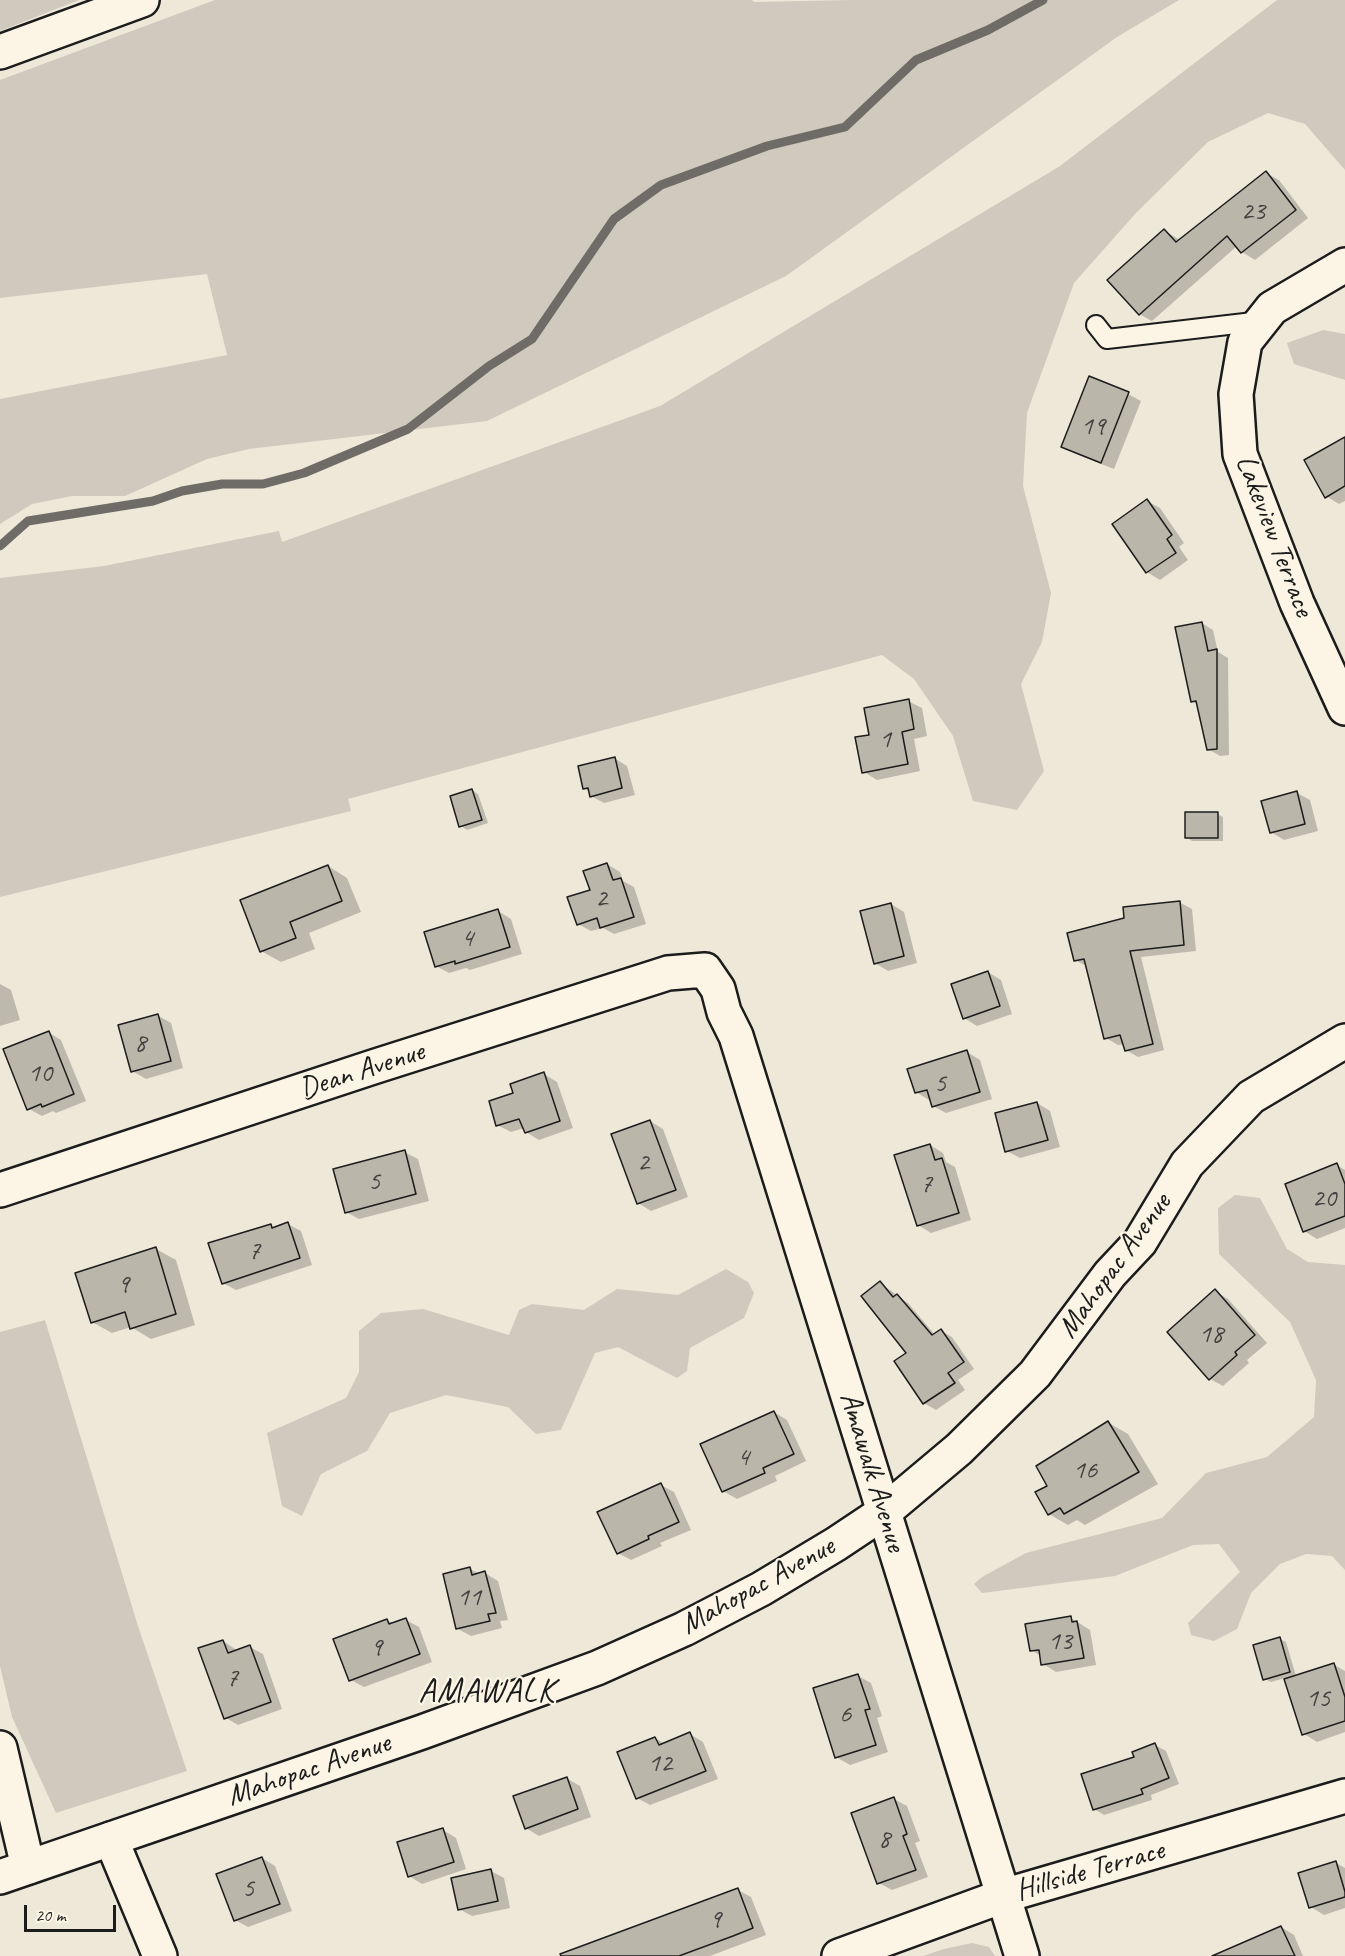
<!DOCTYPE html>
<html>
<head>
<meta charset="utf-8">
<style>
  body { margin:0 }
  #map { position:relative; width:1345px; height:1956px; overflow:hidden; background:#eee8d9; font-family:Caveat,sans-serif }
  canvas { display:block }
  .scale { position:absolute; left:24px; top:1905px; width:92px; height:27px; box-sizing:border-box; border:3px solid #1c1c1c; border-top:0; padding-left:8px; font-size:18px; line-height:21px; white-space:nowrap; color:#1c1c1c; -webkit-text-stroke:4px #fcf5e5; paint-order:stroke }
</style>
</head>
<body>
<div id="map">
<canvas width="1345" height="1956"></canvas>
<div class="scale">20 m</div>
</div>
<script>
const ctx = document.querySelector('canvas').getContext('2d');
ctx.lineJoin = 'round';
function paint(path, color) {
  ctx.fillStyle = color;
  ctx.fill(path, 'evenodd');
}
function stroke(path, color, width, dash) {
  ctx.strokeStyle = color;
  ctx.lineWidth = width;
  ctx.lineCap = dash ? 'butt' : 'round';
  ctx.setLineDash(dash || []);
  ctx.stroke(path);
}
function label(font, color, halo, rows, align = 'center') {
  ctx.font = font + ' Caveat,sans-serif';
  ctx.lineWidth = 4.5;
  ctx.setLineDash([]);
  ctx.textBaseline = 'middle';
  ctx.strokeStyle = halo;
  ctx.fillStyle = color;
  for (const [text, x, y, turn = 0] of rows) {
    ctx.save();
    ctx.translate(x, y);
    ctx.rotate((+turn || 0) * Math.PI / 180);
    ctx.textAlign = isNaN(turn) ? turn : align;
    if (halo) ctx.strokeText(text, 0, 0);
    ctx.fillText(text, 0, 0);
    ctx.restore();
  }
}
const green = new Path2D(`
  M 0,0 L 79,0 L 0,31 Z
  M 215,0 L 751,0 L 755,2 L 851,0 L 1179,0 L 1117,37 L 786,276 L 487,421 L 249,449 L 207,459 L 125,496 L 72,496 L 32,504 L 0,524 L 0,399 L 227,355 L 207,274 L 0,298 L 0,80 Z
  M 1277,0 L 1345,0 L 1345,170 L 1305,124 L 1268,113 L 1208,142 L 1136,213 L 1074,283 L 1027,413 L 1023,486 L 1051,593 L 1042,642 L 1021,684 L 1044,771 L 1017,810 L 973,801 L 953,736 L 914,679 L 882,655 L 348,799 L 351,811 L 0,897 L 0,578 L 104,566 L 279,531 L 282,542 L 660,406 L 1060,166 Z
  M 1323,330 L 1345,334 L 1345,380 L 1294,364 L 1287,343 Z
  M 1235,1195 L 1260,1198 L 1287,1249 L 1308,1262 L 1345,1265 L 1345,1570 L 1332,1556 L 1306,1554 L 1280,1564 L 1251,1593 L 1237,1629 L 1214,1641 L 1191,1635 L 1188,1623 L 1240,1572 L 1219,1544 L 1193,1545 L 1115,1576 L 982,1593 L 974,1584 L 982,1577 L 1026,1553 L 1162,1518 L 1206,1473 L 1267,1457 L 1314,1417 L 1316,1380 L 1290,1322 L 1219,1254 L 1218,1208 Z
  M 726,1269 L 748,1282 L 754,1293 L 744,1318 L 690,1348 L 687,1371 L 677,1378 L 618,1347 L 595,1353 L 561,1430 L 536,1434 L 508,1407 L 446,1395 L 390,1413 L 367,1451 L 321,1474 L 302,1516 L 282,1506 L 267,1433 L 346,1398 L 359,1372 L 359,1331 L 381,1313 L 423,1309 L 509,1335 L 519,1310 L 532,1304 L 584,1310 L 617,1289 L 678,1295 Z
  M 45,1320 L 138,1626 L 187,1771 L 56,1813 L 12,1717 L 0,1666 L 0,1332 Z
  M 972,1943 L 989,1947 L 995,1956 L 923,1956 L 944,1949 Z`);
const shadow = new Path2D(`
  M 1266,173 L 1279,180 L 1308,218 L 1255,260 L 1242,252 L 1237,246 L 1152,321 L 1139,314 L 1165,231 L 1180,240 Z
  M 1090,378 L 1128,394 L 1141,401 L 1114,469 L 1076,454 L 1063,447 Z
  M 1345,439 L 1345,501 L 1339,504 L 1326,496 Z
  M 1147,501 L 1160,508 L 1184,543 L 1179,547 L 1188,560 L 1160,580 L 1147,572 L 1114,524 Z
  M 1202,623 L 1213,630 L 1218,652 L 1228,658 L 1229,755 L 1220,756 L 1208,749 L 1198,705 L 1192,701 Z
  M 908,701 L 922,708 L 927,736 L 914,739 L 920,771 L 877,780 L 864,772 L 871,736 Z
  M 614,758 L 627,766 L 635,795 L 604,803 L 591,796 L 590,792 L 584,788 Z
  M 472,790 L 478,794 L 488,823 L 467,830 L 461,826 Z
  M 1297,793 L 1310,800 L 1318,831 L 1284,840 L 1271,832 Z
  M 1217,814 L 1223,817 L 1223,841 L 1192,841 L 1186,837 Z
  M 607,864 L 620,872 L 623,881 L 634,887 L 646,924 L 614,934 L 603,928 L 591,931 L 578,924 L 591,891 Z
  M 328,866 L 347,878 L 361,912 L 309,933 L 315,949 L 281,962 L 261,951 Z
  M 1179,902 L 1192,909 L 1196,951 L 1141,957 L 1164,1050 L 1138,1057 L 1126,1050 L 1124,1044 L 1118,1045 L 1106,1038 L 1088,967 L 1075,960 Z
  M 891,904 L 904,912 L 917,963 L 888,971 L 875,963 Z
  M 498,911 L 511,919 L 522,954 L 470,970 L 466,968 L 449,973 L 436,966 Z
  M 988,972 L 1001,980 L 1012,1014 L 977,1026 L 964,1018 Z
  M 0,984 L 11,990 L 20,1020 L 0,1026 Z
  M 157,1015 L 171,1023 L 183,1068 L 146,1079 L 132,1071 Z
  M 48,1032 L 61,1040 L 86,1101 L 56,1113 L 53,1111 L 42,1116 L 29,1109 Z
  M 967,1052 L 980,1060 L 992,1099 L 946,1113 L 933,1106 L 931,1099 L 929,1100 L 916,1092 Z
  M 544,1074 L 557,1082 L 573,1128 L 539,1140 L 526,1132 L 524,1128 L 511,1132 L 497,1125 L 515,1094 Z
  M 1037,1103 L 1050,1111 L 1060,1147 L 1020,1158 L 1007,1151 Z
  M 650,1121 L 663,1129 L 688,1197 L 651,1211 L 638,1203 Z
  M 930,1145 L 943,1153 L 946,1162 L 955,1167 L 971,1220 L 931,1233 L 918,1225 Z
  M 404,1152 L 418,1159 L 429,1201 L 359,1219 L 346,1212 Z
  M 1337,1165 L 1345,1170 L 1345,1228 L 1317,1239 L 1304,1231 Z
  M 288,1224 L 301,1231 L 312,1265 L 236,1290 L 223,1283 L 271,1226 L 275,1228 Z
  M 156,1249 L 176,1260 L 195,1325 L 151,1339 L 131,1327 L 112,1333 L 92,1322 Z
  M 880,1283 L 908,1303 L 935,1335 L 941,1331 L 952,1337 L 974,1369 L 958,1380 L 965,1390 L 936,1410 L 924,1403 L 896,1362 L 909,1353 Z
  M 1215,1291 L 1228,1299 L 1267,1343 L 1247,1360 L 1249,1363 L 1223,1386 L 1210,1379 Z
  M 774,1412 L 787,1420 L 806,1461 L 775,1476 L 777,1481 L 737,1499 L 723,1491 Z
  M 1109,1423 L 1128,1434 L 1158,1484 L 1085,1525 L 1077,1520 L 1068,1525 L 1049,1514 L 1049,1486 Z
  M 661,1485 L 674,1492 L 691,1530 L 660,1543 L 662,1546 L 631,1560 L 618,1553 Z
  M 470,1569 L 480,1574 L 485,1573 L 498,1581 L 508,1620 L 500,1621 L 502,1628 L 471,1636 L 458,1629 Z
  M 1071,1618 L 1090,1630 L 1096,1665 L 1056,1672 L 1043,1664 L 1041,1656 L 1031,1650 Z
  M 387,1620 L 394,1624 L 406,1620 L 419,1627 L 432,1662 L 364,1687 L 351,1680 Z
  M 1280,1639 L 1286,1642 L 1296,1676 L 1333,1664 L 1345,1671 L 1345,1732 L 1317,1742 L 1304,1734 L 1285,1678 L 1271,1682 L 1265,1679 Z
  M 223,1641 L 235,1649 L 236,1652 L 250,1647 L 263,1654 L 282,1709 L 238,1725 L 226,1718 Z
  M 858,1676 L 871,1683 L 882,1716 L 877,1718 L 888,1752 L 850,1765 L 836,1757 Z
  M 690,1734 L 703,1742 L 718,1779 L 650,1805 L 637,1798 L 655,1738 L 665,1744 Z
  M 1155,1745 L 1166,1751 L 1179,1784 L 1151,1795 L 1152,1800 L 1104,1815 L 1094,1809 L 1136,1758 Z
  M 566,1778 L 580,1786 L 591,1817 L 539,1836 L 526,1828 Z
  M 894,1799 L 907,1806 L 920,1841 L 915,1843 L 928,1877 L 892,1890 L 879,1883 Z
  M 443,1830 L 456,1838 L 466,1869 L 422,1884 L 409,1876 Z
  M 262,1858 L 275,1866 L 292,1911 L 248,1927 L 235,1920 Z
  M 1336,1863 L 1345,1868 L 1345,1908 L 1324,1915 L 1311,1907 Z
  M 491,1871 L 504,1878 L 510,1908 L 472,1916 L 459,1909 Z
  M 738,1890 L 751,1897 L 766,1935 L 710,1956 L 594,1956 Z
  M 1281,1927 L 1294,1935 L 1303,1956 L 1246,1956 Z`);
const stream = new Path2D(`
  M 0,546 L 28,521 L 153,501 L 182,491 L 222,484 L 263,484 L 304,473 L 408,429 L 489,366 L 532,339 L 614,219 L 661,185 L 767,146 L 845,127 L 916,60 L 988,30 L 1043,0`);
const building = new Path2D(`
  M 1266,171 L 1296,210 L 1241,253 L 1227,236 L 1139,315 L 1107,280 L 1164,229 L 1176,242 Z
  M 1089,376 L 1129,392 L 1101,463 L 1061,447 Z
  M 1345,437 L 1345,486 L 1325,498 L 1304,460 Z
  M 1147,499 L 1172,535 L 1167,539 L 1176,553 L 1146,573 L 1112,524 Z
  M 1202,622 L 1208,651 L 1217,649 L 1217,749 L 1207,750 L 1196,701 L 1191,702 L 1175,627 Z
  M 909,699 L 914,729 L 902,732 L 908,764 L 862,773 L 855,737 L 869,735 L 864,708 Z
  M 615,757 L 622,788 L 590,797 L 588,788 L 583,789 L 578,766 Z
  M 472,789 L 482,820 L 459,827 L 450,796 Z
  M 1297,791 L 1305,824 L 1270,833 L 1261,801 Z
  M 1185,812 L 1218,812 L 1218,838 L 1185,838 Z
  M 607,863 L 613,880 L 621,878 L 634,917 L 600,928 L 597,918 L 577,925 L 567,897 L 590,890 L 583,871 Z
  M 328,865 L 342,901 L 290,922 L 296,938 L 260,952 L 240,900 Z
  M 1180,901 L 1184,945 L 1130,951 L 1153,1044 L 1125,1051 L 1120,1035 L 1104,1039 L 1084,959 L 1074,961 L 1067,933 L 1124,918 L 1123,907 Z
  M 891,903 L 904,956 L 874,964 L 860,911 Z
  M 498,909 L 510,947 L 455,964 L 455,961 L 435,967 L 424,932 Z
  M 988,971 L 1000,1006 L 963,1019 L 951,984 Z
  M 158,1014 L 171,1061 L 131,1072 L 118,1025 Z
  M 49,1031 L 74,1094 L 42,1107 L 41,1104 L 27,1110 L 3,1049 Z
  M 967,1050 L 980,1092 L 932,1107 L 927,1090 L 915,1093 L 907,1069 Z
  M 544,1072 L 560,1121 L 525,1133 L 519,1119 L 496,1126 L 489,1101 L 513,1093 L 510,1084 Z
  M 1037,1102 L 1048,1140 L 1005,1152 L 995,1113 Z
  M 650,1120 L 676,1190 L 637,1204 L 611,1134 Z
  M 930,1144 L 935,1160 L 942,1158 L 959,1213 L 917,1226 L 894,1155 Z
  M 405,1150 L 416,1194 L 345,1213 L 333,1169 Z
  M 1337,1163 L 1345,1184 L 1345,1216 L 1303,1232 L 1285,1184 Z
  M 288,1222 L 300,1258 L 222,1284 L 208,1243 L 271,1224 L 272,1228 Z
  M 156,1247 L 176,1314 L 130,1329 L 125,1312 L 91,1323 L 75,1273 Z
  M 880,1281 L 893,1297 L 897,1294 L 932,1335 L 941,1329 L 964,1362 L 948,1373 L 955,1383 L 923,1404 L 894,1361 L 906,1353 L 861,1296 Z
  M 1215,1289 L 1255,1335 L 1235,1352 L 1237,1355 L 1209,1380 L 1167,1332 Z
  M 774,1411 L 794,1454 L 763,1468 L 765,1473 L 722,1492 L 700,1444 Z
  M 1108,1421 L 1139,1472 L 1064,1514 L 1060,1508 L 1048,1515 L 1035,1492 L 1047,1486 L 1036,1466 Z
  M 661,1483 L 679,1522 L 648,1536 L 649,1539 L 617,1554 L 597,1512 Z
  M 470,1567 L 472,1575 L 485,1571 L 496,1613 L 488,1614 L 490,1621 L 456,1629 L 443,1574 Z
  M 1071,1616 L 1072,1622 L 1077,1621 L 1084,1658 L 1041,1665 L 1039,1650 L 1030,1651 L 1025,1624 Z
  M 406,1618 L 420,1654 L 349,1681 L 333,1639 L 387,1619 L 389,1624 Z
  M 1280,1637 L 1290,1672 L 1263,1680 L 1253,1645 Z
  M 223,1640 L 228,1653 L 250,1645 L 271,1702 L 224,1719 L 198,1648 Z
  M 1334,1663 L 1345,1697 L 1345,1721 L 1302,1735 L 1284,1679 Z
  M 858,1674 L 870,1709 L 865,1710 L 876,1745 L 835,1758 L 813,1688 Z
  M 690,1732 L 706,1771 L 636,1799 L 617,1752 L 655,1737 L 659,1745 Z
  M 1155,1743 L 1169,1778 L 1141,1789 L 1143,1794 L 1093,1810 L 1081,1774 L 1134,1757 L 1132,1752 Z
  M 567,1777 L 578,1809 L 525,1829 L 513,1796 Z
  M 894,1797 L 907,1834 L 903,1836 L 916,1870 L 877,1884 L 851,1813 Z
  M 443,1828 L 454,1862 L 408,1877 L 397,1842 Z
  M 262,1857 L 280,1904 L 234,1921 L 216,1874 Z
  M 1336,1861 L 1345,1892 L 1345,1897 L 1309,1908 L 1298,1873 Z
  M 491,1869 L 498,1901 L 458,1910 L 451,1878 Z
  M 738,1888 L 753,1928 L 733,1936 L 679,1956 L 561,1956 L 560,1954 Z
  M 1281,1926 L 1295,1956 L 1212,1956 Z`);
const lane = new Path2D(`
  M 1096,325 L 1107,339 L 1262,321`);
const street = new Path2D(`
  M 1345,265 L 1272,308 L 1245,342 L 1236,394 L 1240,454 L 1297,603 L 1345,708
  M 0,1190 L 373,1067 L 643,981 L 668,973 L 705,970 L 718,989 L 724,1012 L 736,1036 L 1022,1956
  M 0,1748 L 28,1867
  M 111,1839 L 160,1956
  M 839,1956 L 1003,1896 L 1345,1796`);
const secondary = new Path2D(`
  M 0,52 L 142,0
  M 0,1877 L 422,1732 L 597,1668 L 684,1629 L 761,1589 L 836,1544 L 884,1512 L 959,1449 L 1035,1374 L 1110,1274 L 1140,1242 L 1187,1164 L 1251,1097 L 1345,1041`);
const numberNames = [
  ["23",1253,212],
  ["19",1093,427],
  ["1",885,740],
  ["2",601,899],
  ["4",467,939],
  ["8",140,1044],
  ["10",40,1074],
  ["5",940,1084],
  ["2",643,1163],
  ["5",374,1182],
  ["7",926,1185],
  ["20",1324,1199],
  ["7",254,1252],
  ["9",123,1285],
  ["18",1211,1335],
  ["4",743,1458],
  ["16",1085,1471],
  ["11",469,1598],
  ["13",1060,1642],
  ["9",376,1648],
  ["7",232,1679],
  ["15",1318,1699],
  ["6",845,1715],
  ["12",660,1764],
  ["8",884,1840],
  ["5",248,1889],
  ["9",715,1920]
];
const streetNames = [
  ["Lakeview Terrace",1274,536,69],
  ["Dean Avenue",362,1071,-18],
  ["Mahopac Avenue",1115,1266,-54],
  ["Amawalk Avenue",872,1472,73],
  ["Mahopac Avenue",758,1586,-29],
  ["Mahopac Avenue",309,1770,-19],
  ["Hillside Terrace",1090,1871,-16]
];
const quarterNames = [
  ["AMAWALK",487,1692]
];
paint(green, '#cfcabd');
paint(shadow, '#0003');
stroke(stream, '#6f6c67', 9);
paint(building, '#bab6aa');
stroke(building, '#1c1c1c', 1.5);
stroke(lane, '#1c1c1c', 22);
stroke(street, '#1c1c1c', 38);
stroke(secondary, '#1c1c1c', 38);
stroke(lane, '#fcf5e5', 18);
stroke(street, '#fcf5e5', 33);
stroke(secondary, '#fcf5e5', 33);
label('27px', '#444240', null, numberNames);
label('30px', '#1c1c1c', '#fcf5e5', streetNames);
ctx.letterSpacing = '1.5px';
label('33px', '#1c1c1c', '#fcf5e5', quarterNames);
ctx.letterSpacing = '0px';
</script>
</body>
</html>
